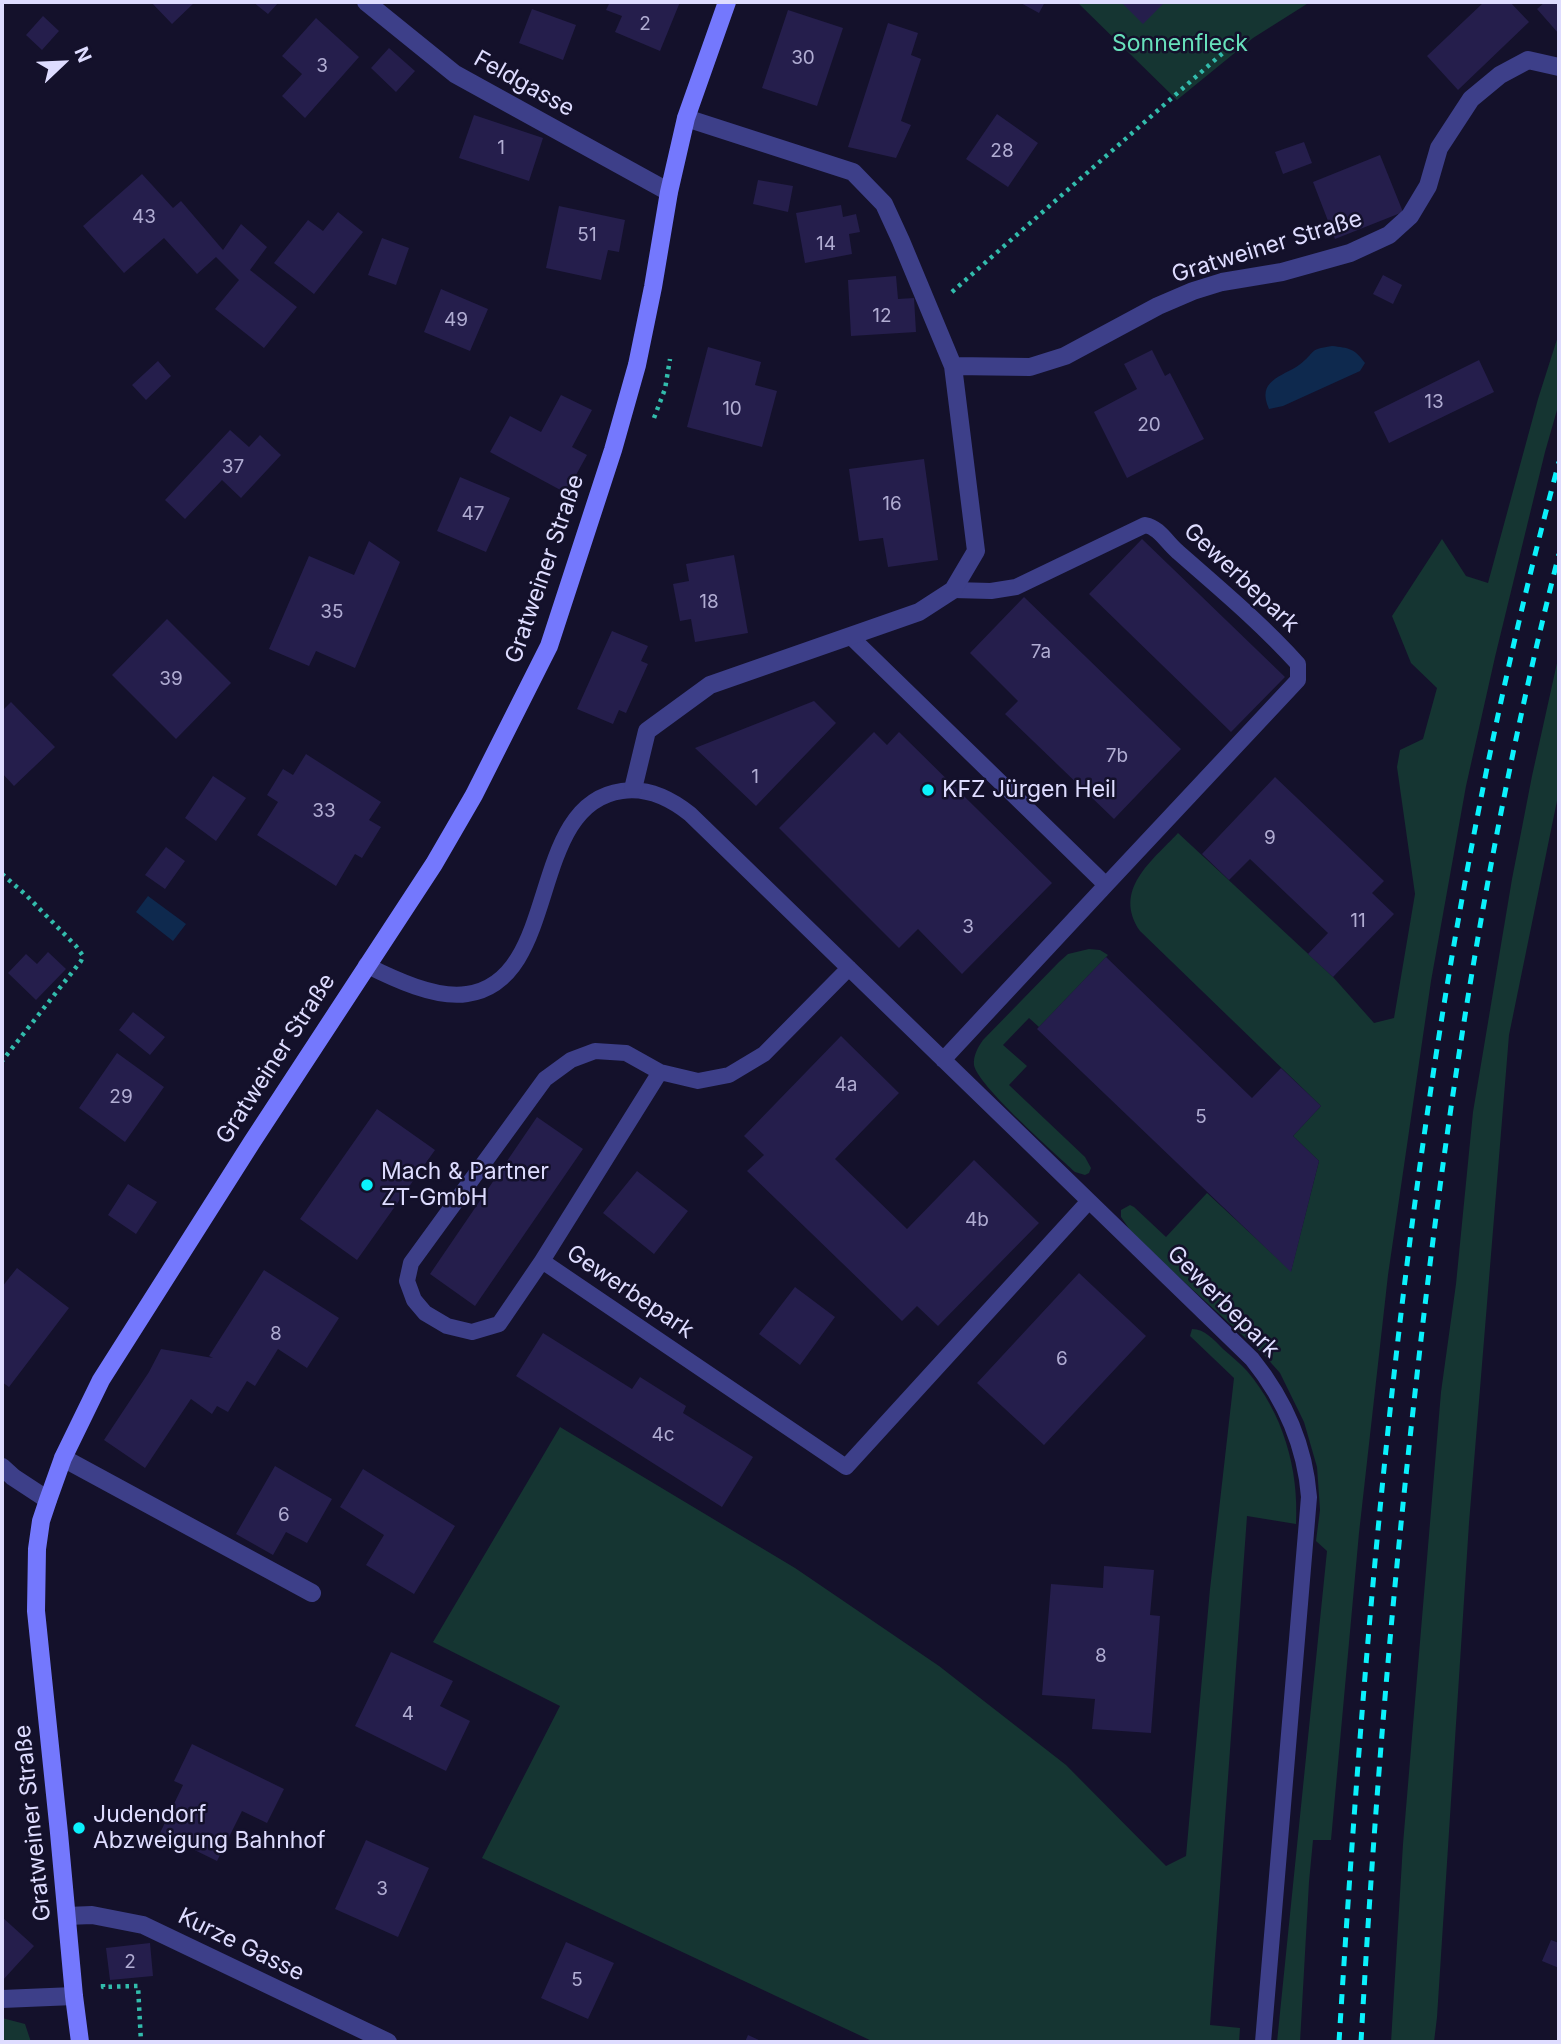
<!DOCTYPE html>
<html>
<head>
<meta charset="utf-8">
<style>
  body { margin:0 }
  #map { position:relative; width:1561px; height:2044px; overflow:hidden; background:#14112b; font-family:Inter,sans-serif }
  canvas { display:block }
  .frame { position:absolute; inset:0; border:4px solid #dedcff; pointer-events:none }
  .north { position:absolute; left:28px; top:28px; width:70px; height:70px; -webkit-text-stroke:5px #14112b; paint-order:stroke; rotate:67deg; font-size:19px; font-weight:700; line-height:28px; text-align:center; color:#dedcff }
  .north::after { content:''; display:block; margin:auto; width:24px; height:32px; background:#dedcff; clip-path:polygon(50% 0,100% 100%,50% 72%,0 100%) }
</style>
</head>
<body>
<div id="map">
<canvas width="1561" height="2044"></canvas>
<div class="frame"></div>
<div class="north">N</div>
</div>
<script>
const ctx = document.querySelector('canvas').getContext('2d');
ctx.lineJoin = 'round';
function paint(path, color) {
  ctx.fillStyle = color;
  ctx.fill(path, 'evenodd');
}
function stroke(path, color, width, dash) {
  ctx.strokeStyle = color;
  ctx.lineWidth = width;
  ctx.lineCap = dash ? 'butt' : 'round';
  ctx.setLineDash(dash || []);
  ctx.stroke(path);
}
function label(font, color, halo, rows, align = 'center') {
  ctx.font = font + ' Inter,sans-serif';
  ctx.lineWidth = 5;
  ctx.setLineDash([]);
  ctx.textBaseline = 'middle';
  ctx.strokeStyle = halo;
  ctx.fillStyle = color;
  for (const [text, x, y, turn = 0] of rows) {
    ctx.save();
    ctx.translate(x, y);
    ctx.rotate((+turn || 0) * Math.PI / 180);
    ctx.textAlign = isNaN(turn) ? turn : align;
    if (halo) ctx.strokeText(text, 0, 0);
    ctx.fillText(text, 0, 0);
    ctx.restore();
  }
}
const green = new Path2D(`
  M 1077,2 L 1310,2 L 1253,38 L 1177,100 Z
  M 1559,333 L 1559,403 L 1545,452 L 1495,657 L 1466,786 L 1431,981 L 1388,1275 L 1359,1533 L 1331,1840 L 1313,1840 L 1309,1882 L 1300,2042 L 1277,2042 L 1327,1551 L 1316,1541 L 1320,1510 L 1317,1467 L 1304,1422 L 1280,1373 L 1264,1355 L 1170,1269 L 1130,1230 L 1121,1217 L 1121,1210 L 1130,1205 L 1134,1207 L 1166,1237 L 1207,1193 L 1291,1271 L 1319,1161 L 1293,1136 L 1321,1106 L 1140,931 C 1112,890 1152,861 1178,833 L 1333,977 L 1374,1023 L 1394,1018 L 1415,894 L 1397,767 L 1400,750 L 1423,739 L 1437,688 L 1411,663 L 1392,616 L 1442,539 L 1466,576 L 1488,583 L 1538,399 Z
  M 1559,654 L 1559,791 L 1509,1035 L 1469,1523 L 1437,2017 L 1434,2042 L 1391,2042 L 1403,1844 L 1441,1392 L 1456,1284 L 1473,1112 L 1512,879 L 1532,776 Z
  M 1089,949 L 1100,950 L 1108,955 L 1039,1027 L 1029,1018 L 1003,1045 L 1027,1066 L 1009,1085 L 1085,1157 L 1091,1168 L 1089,1173 L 1085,1175 L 1075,1172 C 1056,1154 977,1085 974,1065 C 973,1056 978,1047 983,1040 L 1059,962 L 1068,954 Z
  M 1192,1329 C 1205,1329 1214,1340 1223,1349 C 1231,1356 1240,1363 1247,1371 C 1283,1413 1299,1469 1296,1524 L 1247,1516 L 1210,2025 L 1240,2028 L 1239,2042 L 874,2042 L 482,1858 L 560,1706 L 433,1642 L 560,1427 L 795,1568 L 939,1666 L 1066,1765 L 1166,1866 L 1186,1856 L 1210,1589 L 1234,1378 L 1190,1336 Z
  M 2,2018 L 25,2024 L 31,2042 L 2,2042 Z`);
const water = new Path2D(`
  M 1332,346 C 1349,348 1354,348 1365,363 L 1360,371 L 1283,406 L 1269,409 C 1256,380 1282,377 1299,365 C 1317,352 1306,350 1332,346 Z
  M 148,896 L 186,924 L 173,941 L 136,912 Z`);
const building = new Path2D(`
  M 151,2 L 195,2 L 172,24 Z
  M 253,2 L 279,2 L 268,14 Z
  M 610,2 L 680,2 L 660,51 L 615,32 L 622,16 L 606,10 Z
  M 1019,2 L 1045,2 L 1039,13 Z
  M 1121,2 L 1165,2 L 1143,24 Z
  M 1484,2 L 1510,2 L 1529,22 L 1458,90 L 1427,56 Z
  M 1545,2 L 1559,2 L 1559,34 L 1537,9 Z
  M 532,9 L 576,25 L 563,60 L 519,43 Z
  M 788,10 L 843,28 L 817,106 L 762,88 Z
  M 43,16 L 59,31 L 42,50 L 26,35 Z
  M 316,18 L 359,57 L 305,118 L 282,96 L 302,74 L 282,56 Z
  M 888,23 L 918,33 L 911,55 L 921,59 L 901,121 L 911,125 L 896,158 L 848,147 Z
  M 389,48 L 415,71 L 396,92 L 371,68 Z
  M 997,114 L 1038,143 L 1008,187 L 966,159 Z
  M 474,115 L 543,138 L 529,181 L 459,158 Z
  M 1304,142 L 1312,163 L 1283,174 L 1275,152 Z
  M 1380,155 L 1403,212 L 1335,239 L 1313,182 Z
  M 142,174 L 173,208 L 181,201 L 223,250 L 241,224 L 267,247 L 250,270 L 297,307 L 264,348 L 215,309 L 239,280 L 216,257 L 197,274 L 164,238 L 124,273 L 83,226 Z
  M 758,180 L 793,186 L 788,212 L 753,204 Z
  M 841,205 L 843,217 L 856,214 L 860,232 L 849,234 L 852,254 L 805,263 L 796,213 Z
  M 559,206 L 625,220 L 619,252 L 608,250 L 601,280 L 546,268 Z
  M 338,212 L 363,232 L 314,294 L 274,263 L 308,220 L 323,231 Z
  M 382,238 L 409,248 L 396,285 L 368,275 Z
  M 1383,275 L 1402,285 L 1393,304 L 1373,294 Z
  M 896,276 L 898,299 L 914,298 L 916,332 L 851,336 L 848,280 Z
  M 441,289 L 488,309 L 470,351 L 424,332 Z
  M 708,347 L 761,362 L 755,385 L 777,391 L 762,447 L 687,427 Z
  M 1152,350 L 1165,376 L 1170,373 L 1204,439 L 1127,478 L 1094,412 L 1137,389 L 1124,364 Z
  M 1479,360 L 1494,392 L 1389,443 L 1374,412 Z
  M 158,361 L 171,376 L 146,400 L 132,385 Z
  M 561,395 L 592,410 L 572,447 L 587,455 L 566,493 L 490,452 L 510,416 L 541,432 Z
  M 230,430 L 249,447 L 260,435 L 281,455 L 241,498 L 222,480 L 185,519 L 165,500 Z
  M 924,459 L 938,560 L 888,567 L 883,538 L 859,541 L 849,469 Z
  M 460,477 L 510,498 L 486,552 L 437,531 Z
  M 1142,539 L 1285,677 L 1231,732 L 1089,594 Z
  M 369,541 L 400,562 L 355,668 L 316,651 L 309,666 L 269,649 L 309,556 L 354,575 Z
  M 734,555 L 748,633 L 695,642 L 691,619 L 680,621 L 673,584 L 689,581 L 686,564 Z
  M 1024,597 L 1181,749 L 1114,819 L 1005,714 L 1018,701 L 970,653 Z
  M 167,619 L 231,683 L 176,739 L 112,675 Z
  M 612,631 L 648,646 L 641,661 L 648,664 L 626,713 L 619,710 L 613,724 L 577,709 Z
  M 814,701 L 836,723 L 756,806 L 695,748 Z
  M 11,702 L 55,747 L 14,786 L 2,773 L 2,711 Z
  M 874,732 L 887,745 L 899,732 L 1052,883 L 962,974 L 918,929 L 899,948 L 779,828 Z
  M 306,754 L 381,802 L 369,820 L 381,827 L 362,858 L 355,854 L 336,886 L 257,835 L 278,802 L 267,795 L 283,769 L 293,775 Z
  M 213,776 L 246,798 L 216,841 L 185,818 Z
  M 1275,777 L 1384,881 L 1372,893 L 1394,914 L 1333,977 L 1308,954 L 1328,933 L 1250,859 L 1229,880 L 1202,854 Z
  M 166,847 L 185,861 L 165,889 L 145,875 Z
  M 48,952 L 66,969 L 36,1000 L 8,973 L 26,954 L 37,964 Z
  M 1106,957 L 1252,1098 L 1281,1068 L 1321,1106 L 1293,1136 L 1319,1161 L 1291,1272 L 1037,1029 Z
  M 133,1012 L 165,1037 L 150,1055 L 119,1030 Z
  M 841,1036 L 899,1093 L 835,1159 L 907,1229 L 974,1160 L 1039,1223 L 938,1326 L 917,1306 L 902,1321 L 747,1171 L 764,1155 L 744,1136 Z
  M 117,1053 L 164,1087 L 125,1142 L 79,1108 Z
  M 377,1109 L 435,1150 L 357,1260 L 300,1219 Z
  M 537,1117 L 583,1149 L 475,1306 L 430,1274 Z
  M 637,1171 L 688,1211 L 654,1254 L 603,1213 Z
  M 128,1184 L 157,1202 L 136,1234 L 108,1215 Z
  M 17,1268 L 69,1308 L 9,1387 L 2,1382 L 2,1287 Z
  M 264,1270 L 339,1318 L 307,1368 L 278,1349 L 255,1386 L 247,1381 L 228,1412 L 217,1406 L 212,1414 L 191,1399 L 145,1468 L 104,1440 L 149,1372 L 161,1349 L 213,1358 L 209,1356 Z
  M 1079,1273 L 1146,1336 L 1044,1445 L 977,1383 Z
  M 795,1287 L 835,1317 L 800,1365 L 759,1334 Z
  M 543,1333 L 632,1389 L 640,1377 L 686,1406 L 683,1413 L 753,1457 L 722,1507 L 516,1376 Z
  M 275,1466 L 332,1499 L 307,1543 L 286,1532 L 273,1555 L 236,1534 Z
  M 363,1469 L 455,1526 L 414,1594 L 366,1565 L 384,1535 L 340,1507 Z
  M 1104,1566 L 1154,1570 L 1150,1615 L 1160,1616 L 1151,1733 L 1092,1729 L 1095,1699 L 1042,1695 L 1051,1584 L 1103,1588 Z
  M 391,1652 L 453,1681 L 440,1706 L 470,1721 L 446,1771 L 355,1726 Z
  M 192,1744 L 284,1789 L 267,1823 L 242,1811 L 217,1861 L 160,1833 L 183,1785 L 174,1781 Z
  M 366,1840 L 429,1868 L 398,1937 L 335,1909 Z
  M 2,1917 L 34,1946 L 2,1981 Z
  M 1551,1940 L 1559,1943 L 1559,1968 L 1542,1961 Z
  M 566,1942 L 614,1963 L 588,2019 L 541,1998 Z
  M 150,1943 L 153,1976 L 110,1980 L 106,1948 Z
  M 748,2035 L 763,2042 L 745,2042 Z`);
const path = new Path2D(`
  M 952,292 L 1233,44
  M 654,418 L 665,389 L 670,359
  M 2,874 L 26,895 L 76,946 L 83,956 L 81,961 L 2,1061
  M 103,1984 L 103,1987 L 138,1986 L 141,2042`);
const service = new Path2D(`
  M 953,590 L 991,591 L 1016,587 L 1145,525 C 1160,528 1166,542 1178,552 C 1219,588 1261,623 1298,664 L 1298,680 L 1106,885
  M 850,636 L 1106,885 L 943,1060
  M 366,965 C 394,979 436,999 467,994 C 562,981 526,804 622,791 C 648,787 670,798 690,814 L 1252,1359 C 1285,1400 1305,1445 1309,1497 L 1263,2042
  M 849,968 L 764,1054 L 729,1075 L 698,1081 L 660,1072 L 626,1053 L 595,1051 L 571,1060 L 545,1079 L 411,1263 L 407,1281 L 414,1300 L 425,1313 L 447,1326 L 472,1332 L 499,1324 L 542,1261 L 846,1467 L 1089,1201
  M 542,1261 L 660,1072`);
const minor = new Path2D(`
  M 366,2 L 455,74 L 669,192
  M 686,118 L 853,172 L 884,204 L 901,241 L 953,366 L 1030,367 L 1065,356 L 1158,306 L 1193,291 L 1222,282 L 1282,272 L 1350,253 L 1389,235 L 1410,216 L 1428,186 L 1439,148 L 1471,99 L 1500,75 L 1528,60 L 1559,67
  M 633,789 L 647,731 L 710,685 L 919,612 L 953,590 L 976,551 L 953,366
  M 63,1458 L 312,1593
  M 2,1467 L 13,1477 L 48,1500
  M 67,1916 L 92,1915 L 143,1925 L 388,2042
  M 2,1999 L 74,1996`);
const secondary = new Path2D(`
  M 80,2042 L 74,1996 L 59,1833 L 36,1611 L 37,1549 L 41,1521 L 48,1500 L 63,1458 L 101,1380 L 252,1142 L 434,864 L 474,795 L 549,646 L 613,450 L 637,365 L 653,287 L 669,192 L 686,118 L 727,2`);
const rail = new Path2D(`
  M 1339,2042 C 1372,1511 1420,978 1559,462
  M 1361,2042 C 1373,1828 1390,1615 1414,1402 C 1445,1117 1488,833 1559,554`);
const markers = [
  [928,790,7,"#0bf1fc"],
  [367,1185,7,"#0bf1fc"],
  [79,1828,7,"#0bf1fc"]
];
const numberNames = [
  ["2",645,24],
  ["30",803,58],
  ["3",322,66],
  ["1",501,148],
  ["28",1002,151],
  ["43",144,217],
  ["51",587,235],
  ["14",826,244],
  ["12",882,316],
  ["49",456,320],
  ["13",1434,402],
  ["10",732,409],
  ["20",1149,425],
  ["37",233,467],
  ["16",892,504],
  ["47",473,514],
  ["18",709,602],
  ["35",332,612],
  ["7a",1041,652],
  ["39",171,679],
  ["7b",1117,756],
  ["1",755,777],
  ["33",324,811],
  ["9",1270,838],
  ["11",1358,921],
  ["3",968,927],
  ["4a",846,1085],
  ["29",121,1097],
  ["5",1201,1117],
  ["4b",977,1220],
  ["8",276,1334],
  ["6",1062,1359],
  ["4c",663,1435],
  ["6",284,1515],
  ["8",1101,1656],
  ["4",408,1714],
  ["3",382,1889],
  ["2",130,1962],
  ["5",577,1980]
];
const parkNames = [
  ["Sonnenfleck",1180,44]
];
const streetNames = [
  ["Feldgasse",524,84,29],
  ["Gratweiner Straße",1267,247,-17],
  ["Gratweiner Straße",545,569,-71],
  ["Gewerbepark",1241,578,43],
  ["Gratweiner Straße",276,1059,-57],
  ["Gewerbepark",630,1292,34],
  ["Gewerbepark",1223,1302,45],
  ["Gratweiner Straße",33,1823,-96],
  ["Kurze Gasse",241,1945,26]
];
const poiNames = [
  ["KFZ Jürgen Heil",942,790],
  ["Mach & Partner",381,1172],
  ["ZT-GmbH",381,1198],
  ["Judendorf",93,1815],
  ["Abzweigung Bahnhof",93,1841]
];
paint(green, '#153532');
paint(water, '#0e294e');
paint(building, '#251e4c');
stroke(path, '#32bcac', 4.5, [3.5, 5]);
stroke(service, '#3d3f89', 16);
stroke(minor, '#3d3f89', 18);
stroke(secondary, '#7478fd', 18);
stroke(rail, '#0bf1fc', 5, [10, 9]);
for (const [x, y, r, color] of markers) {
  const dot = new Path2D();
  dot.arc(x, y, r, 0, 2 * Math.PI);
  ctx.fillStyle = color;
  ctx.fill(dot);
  stroke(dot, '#14112b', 2.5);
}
label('19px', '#b0acd2', null, numberNames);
label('23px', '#67e0bb', '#14112b', parkNames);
label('23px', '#dedcff', '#14112b', streetNames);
label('23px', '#dedcff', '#14112b', poiNames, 'left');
</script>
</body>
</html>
